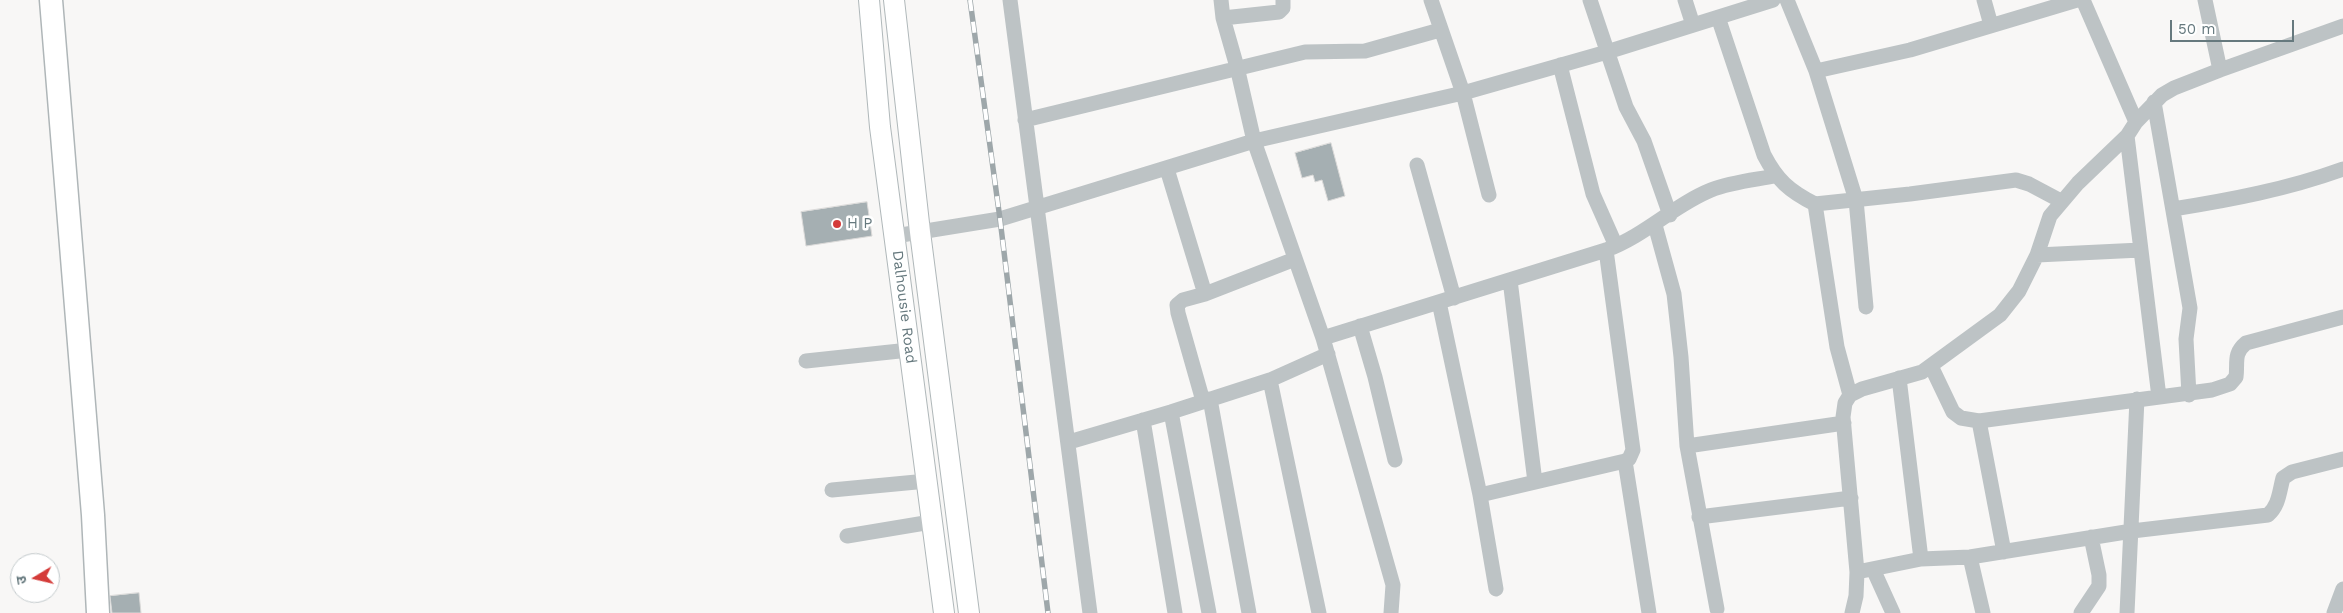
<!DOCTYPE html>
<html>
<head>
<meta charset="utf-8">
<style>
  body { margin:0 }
  #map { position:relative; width:2343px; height:613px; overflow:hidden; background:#f8f7f6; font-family:"Work Sans","Noto Sans Devanagari",sans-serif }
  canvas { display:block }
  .north { position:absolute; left:10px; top:553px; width:50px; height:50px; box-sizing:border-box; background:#fff; border:1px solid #c2c9cb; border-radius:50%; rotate:261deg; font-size:14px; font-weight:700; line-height:20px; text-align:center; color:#66797e }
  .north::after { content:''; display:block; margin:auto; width:18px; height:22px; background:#d43b39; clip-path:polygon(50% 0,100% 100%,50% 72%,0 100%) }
  .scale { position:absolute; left:2170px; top:20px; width:124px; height:22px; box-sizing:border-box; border:2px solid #66797e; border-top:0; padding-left:6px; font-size:15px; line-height:18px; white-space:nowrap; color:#66797e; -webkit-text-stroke:4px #fff; paint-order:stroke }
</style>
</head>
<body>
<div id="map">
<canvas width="2343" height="613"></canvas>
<div class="north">उ</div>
<div class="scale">50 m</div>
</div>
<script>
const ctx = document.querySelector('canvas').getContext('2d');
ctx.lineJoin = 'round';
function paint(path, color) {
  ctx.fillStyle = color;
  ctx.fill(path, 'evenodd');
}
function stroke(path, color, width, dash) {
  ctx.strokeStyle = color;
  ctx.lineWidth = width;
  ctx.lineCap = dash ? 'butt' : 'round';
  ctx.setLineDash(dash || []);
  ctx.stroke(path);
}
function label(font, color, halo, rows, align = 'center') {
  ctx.font = font + ' "Work Sans",sans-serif';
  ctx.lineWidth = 5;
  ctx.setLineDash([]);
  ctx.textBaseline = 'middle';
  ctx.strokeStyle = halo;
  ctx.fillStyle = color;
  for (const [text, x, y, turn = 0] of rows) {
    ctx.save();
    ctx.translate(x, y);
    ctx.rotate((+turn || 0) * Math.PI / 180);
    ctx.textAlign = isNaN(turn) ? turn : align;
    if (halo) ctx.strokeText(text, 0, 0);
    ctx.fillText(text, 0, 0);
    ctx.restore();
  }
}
const building = new Path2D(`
  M 1331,143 L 1345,196 L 1328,201 L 1322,180 L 1315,182 L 1313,175 L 1302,178 L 1295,153 Z
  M 867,202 L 872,236 L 806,246 L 801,212 Z
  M 139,593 L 141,613 L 112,613 L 110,596 Z`);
const street = new Path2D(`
  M 1010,0 L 1090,613
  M 1221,0 L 1223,18 L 1237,67 L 1254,141 L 1323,338 L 1393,585 L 1391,613
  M 1431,0 L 1463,93 L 1489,195
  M 1590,0 L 1626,107 L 1644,141 L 1670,215
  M 1685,0 L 1693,25
  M 1787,0 L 1816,71 L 1856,200 L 1866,307
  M 1984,0 L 1991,25
  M 2083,0 L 2136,122
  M 2205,0 L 2220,70
  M 1718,17 L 1764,155 C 1777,180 1789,191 1815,204 L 1910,194 L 2016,180 L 2029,184 L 2061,201
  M 1223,18 L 1279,12 L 1283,8 L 1283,0
  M 1560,65 L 1593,194 L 1616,246
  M 1816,71 L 1910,50 L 2077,0
  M 2154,102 L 2190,308 L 2186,339 L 2189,395
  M 1025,120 L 1305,52 L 1365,51 L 1440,30
  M 2127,136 L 2159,397
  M 1417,165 L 1454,298
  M 1167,169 L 1205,294
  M 1815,204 L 1837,347 L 1850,395
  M 2173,209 C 2230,200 2288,189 2343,169
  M 1655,225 L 1674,294 L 1681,357 L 1687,446 L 1717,609
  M 895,236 L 1000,219 L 1254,141 L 1463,93 L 1607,52 L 1773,0
  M 2037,255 L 2141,250
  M 1510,280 L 1535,482
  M 1439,302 L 1480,495 L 1496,589
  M 1360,326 L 1375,377 L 1395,460
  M 1323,338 L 1606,250 C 1646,235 1674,205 1711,190 C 1731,182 1754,180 1775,176
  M 806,361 L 909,350
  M 1931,366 L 1953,412 L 1961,418 L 1979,421 L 2212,390 L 2230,384 L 2236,377 C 2238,362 2233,354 2246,343 L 2343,317
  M 1899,378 L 1921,559
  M 1270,380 L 1319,613
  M 1210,399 L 1249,613
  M 1203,401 L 1178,313 L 1177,305 L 1183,300 L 1205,294 L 1295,259
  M 1171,412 L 1209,613
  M 1143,420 L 1175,613
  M 1979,421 L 2004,552
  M 1069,442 L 1171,412 L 1270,380 L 1328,354
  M 1687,446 L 1844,423
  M 1625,461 L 1649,613
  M 832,490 L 927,481
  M 1480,495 L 1625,461 L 1629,459 L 1633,450 L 1606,250
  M 1699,517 L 1851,498
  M 847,536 L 931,522
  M 1970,557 L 1983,613
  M 1873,569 L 1893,613
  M 1857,572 L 1921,559 L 1970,557 L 2132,531 L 2268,515 C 2279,505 2279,493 2283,478 L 2292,472 L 2343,459
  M 1852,613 L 1856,596 L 1857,572 L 1843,417 L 1845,403 L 1850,395 L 1862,389 L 1922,372 L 2000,315 L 2019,291 L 2037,255 L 2050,216 L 2078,183 L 2127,136 L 2136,122 L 2162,95 L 2174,88 L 2220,70 L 2343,26
  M 2081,613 L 2099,586 L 2099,575 L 2091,537
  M 2127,613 L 2137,399
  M 2334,613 L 2343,589`);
const secondary = new Path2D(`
  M 869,0 L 880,127 L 944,613
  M 894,0 L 920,232 L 969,613`);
const primary = new Path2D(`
  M 51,0 L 93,515 L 98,613`);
const rail = new Path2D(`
  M 970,0 L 1000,219 L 1048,613`);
const markers = [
  [837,224,5,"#d43b39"]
];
const poiNames = [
  ["H P",847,224]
];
const streetNames = [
  ["Dalhousie Road",904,307,83]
];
paint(building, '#a5afb2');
stroke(building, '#dad9d8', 1);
stroke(secondary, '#b0b8ba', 22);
stroke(primary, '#afb6b8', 25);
stroke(street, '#bdc3c5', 15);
stroke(secondary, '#fff', 20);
stroke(primary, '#fff', 22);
stroke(rail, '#9ea7aa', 5.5);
stroke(rail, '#fff', 4, [11]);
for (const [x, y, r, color] of markers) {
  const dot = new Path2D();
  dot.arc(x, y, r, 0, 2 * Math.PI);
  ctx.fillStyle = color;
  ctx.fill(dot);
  stroke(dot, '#fff', 2);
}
label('15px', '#66797e', '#fff', poiNames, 'left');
label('15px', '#66797e', '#fff', streetNames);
</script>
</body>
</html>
